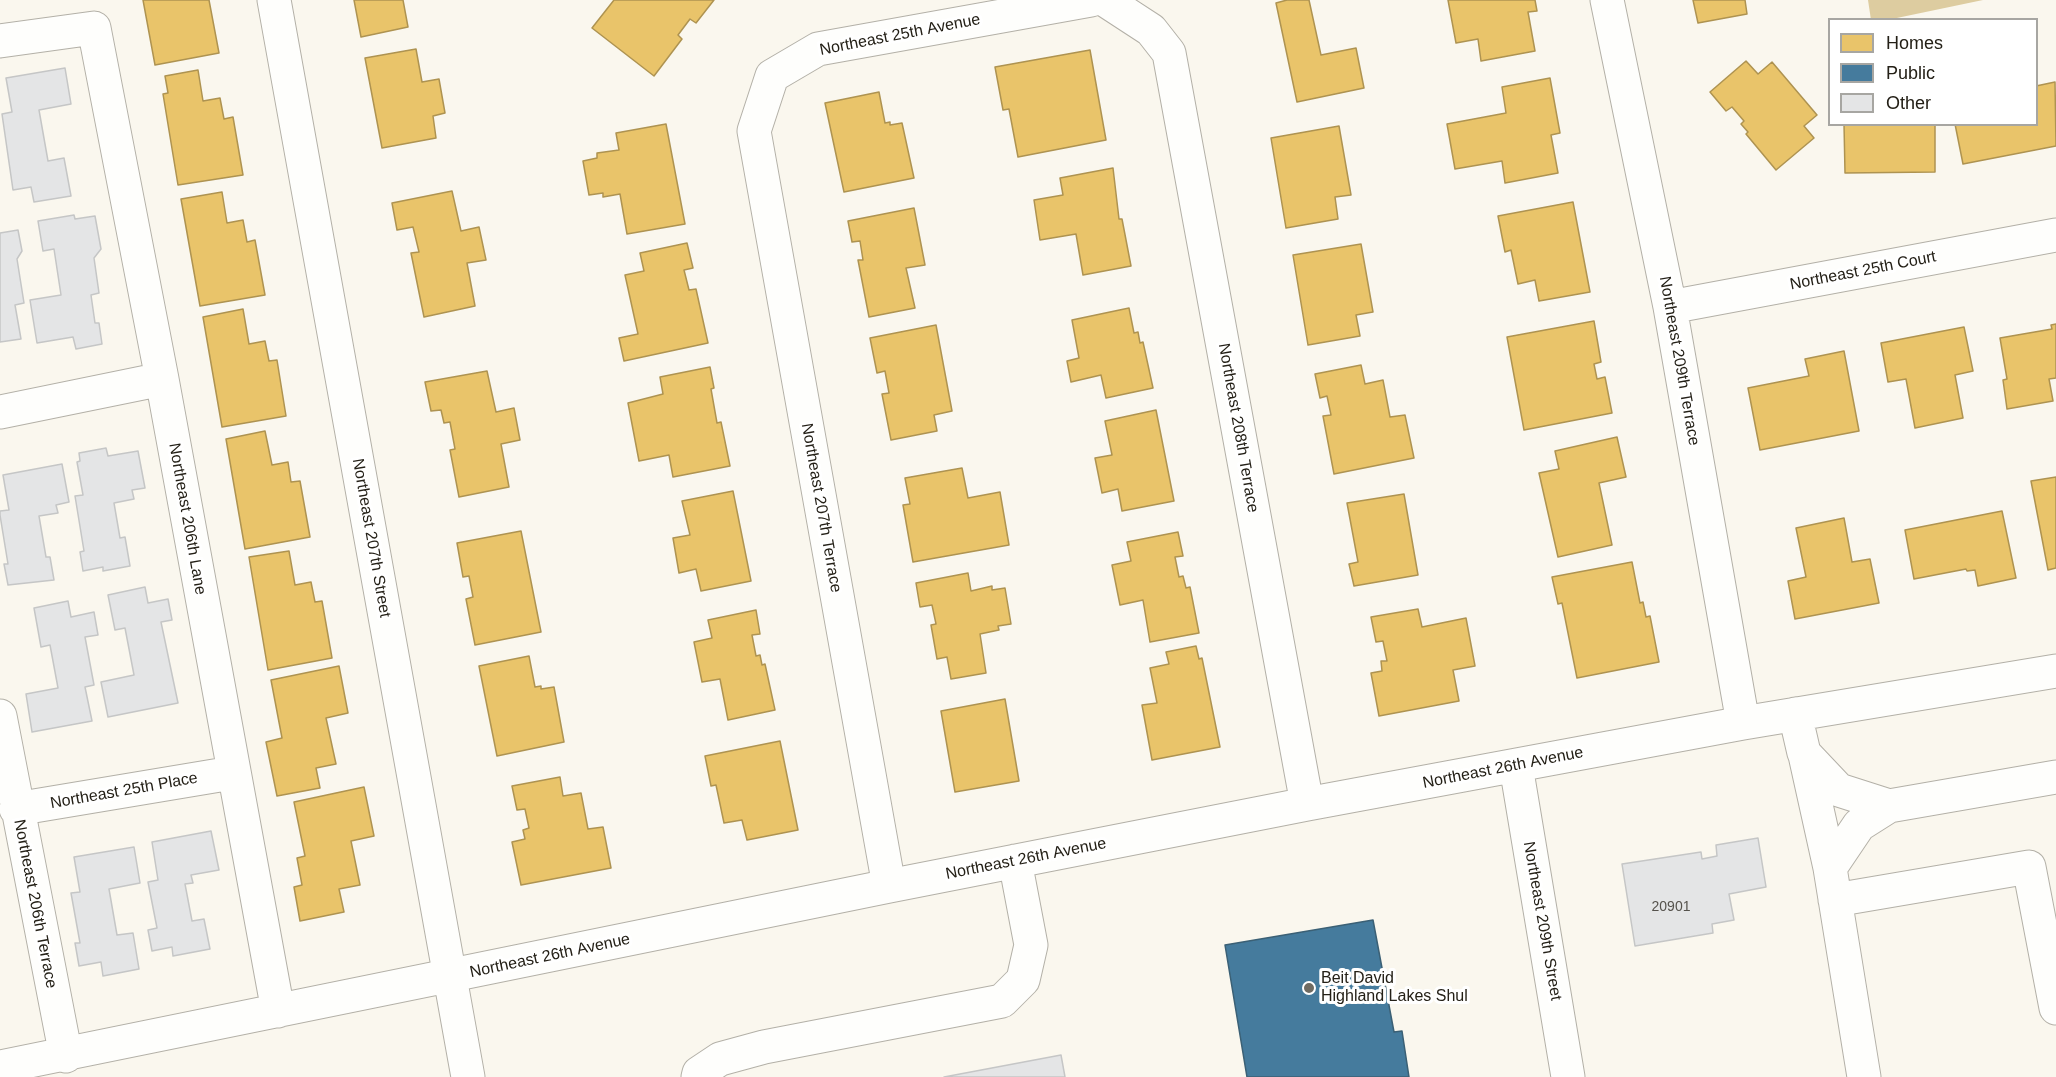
<!DOCTYPE html>
<html>
<head>
<meta charset="utf-8">
<style>
  body { margin:0 }
  #map { position:relative; width:2056px; height:1077px; overflow:hidden; background:#faf7ee; font-family:Arial,sans-serif }
  canvas { display:block }
  .legend { position:absolute; left:1828px; top:18px; width:210px; height:108px; box-sizing:border-box; background:#fff; border:2px solid #a7a6a2; margin:0; padding:8px 10px; list-style:none; font-size:18px; color:#242017 }
  .legend li { display:flex; align-items:center; gap:12px; height:30px }
  .legend b { width:30px; border:2px solid #a7a6a2 }
</style>
</head>
<body>
<div id="map">
<canvas width="2056" height="1077"></canvas>
<ul class="legend">
<li><b style="height:16px;background:#e9c46a"></b>Homes</li>
<li><b style="height:16px;background:#457b9d"></b>Public</li>
<li><b style="height:16px;background:#e4e5e6"></b>Other</li>
</ul>
</div>
<script>
const ctx = document.querySelector('canvas').getContext('2d');
ctx.lineJoin = 'round';
function paint(path, color) {
  ctx.fillStyle = color;
  ctx.fill(path, 'evenodd');
}
function stroke(path, color, width, dash) {
  ctx.strokeStyle = color;
  ctx.lineWidth = width;
  ctx.lineCap = dash ? 'butt' : 'round';
  ctx.setLineDash(dash || []);
  ctx.stroke(path);
}
function label(font, color, halo, rows, align = 'center') {
  ctx.font = font + ' Arial,sans-serif';
  ctx.lineWidth = 6;
  ctx.setLineDash([]);
  ctx.textBaseline = 'middle';
  ctx.strokeStyle = halo;
  ctx.fillStyle = color;
  for (const [text, x, y, turn = 0] of rows) {
    ctx.save();
    ctx.translate(x, y);
    ctx.rotate((+turn || 0) * Math.PI / 180);
    ctx.textAlign = isNaN(turn) ? turn : align;
    if (halo) ctx.strokeText(text, 0, 0);
    ctx.fillText(text, 0, 0);
    ctx.restore();
  }
}
const water = new Path2D(`
  M 1868,0 L 1983,0 L 1892,19 L 1871,20 Z`);
const homes = new Path2D(`
  M 143,0 L 209,0 L 219,53 L 155,65 Z
  M 354,0 L 403,0 L 408,27 L 361,37 Z
  M 614,0 L 714,0 L 696,23 L 690,19 L 678,35 L 682,39 L 654,76 L 592,28 Z
  M 1287,0 L 1309,0 L 1321,55 L 1356,48 L 1364,88 L 1297,102 L 1276,3 Z
  M 1448,0 L 1535,0 L 1537,11 L 1528,12 L 1535,51 L 1481,61 L 1478,39 L 1456,43 Z
  M 1693,0 L 1745,0 L 1747,14 L 1698,23 Z
  M 416,49 L 422,82 L 439,79 L 445,113 L 433,116 L 436,138 L 382,148 L 365,58 Z
  M 1090,50 L 1106,140 L 1018,157 L 1009,109 L 1003,110 L 995,67 Z
  M 1746,61 L 1758,74 L 1772,62 L 1817,115 L 1804,126 L 1814,138 L 1776,170 L 1746,134 L 1748,132 L 1741,124 L 1744,121 L 1732,107 L 1726,111 L 1710,92 Z
  M 198,70 L 203,101 L 220,98 L 224,119 L 233,117 L 243,175 L 178,185 L 163,94 L 168,93 L 165,76 Z
  M 1550,78 L 1560,133 L 1551,135 L 1558,173 L 1505,183 L 1502,161 L 1455,169 L 1447,124 L 1506,113 L 1502,87 Z
  M 2055,82 L 2056,146 L 1963,164 L 1955,124 L 2036,124 L 2036,86 Z
  M 879,92 L 885,123 L 890,122 L 890,125 L 902,123 L 914,178 L 844,192 L 825,103 Z
  M 666,124 L 685,224 L 627,234 L 620,194 L 603,197 L 603,193 L 589,195 L 583,161 L 597,158 L 597,153 L 619,150 L 616,133 Z
  M 1844,124 L 1935,124 L 1935,172 L 1845,173 Z
  M 1339,126 L 1351,195 L 1335,197 L 1338,219 L 1286,228 L 1271,138 Z
  M 1113,168 L 1119,219 L 1122,219 L 1131,266 L 1083,275 L 1076,234 L 1040,240 L 1034,200 L 1063,195 L 1060,178 Z
  M 452,191 L 461,231 L 479,227 L 486,260 L 467,263 L 475,306 L 424,317 L 411,253 L 419,252 L 413,227 L 397,230 L 392,203 Z
  M 222,192 L 227,223 L 243,220 L 247,242 L 255,240 L 265,295 L 200,306 L 181,199 Z
  M 1573,202 L 1590,292 L 1539,301 L 1535,280 L 1518,284 L 1511,250 L 1505,252 L 1498,216 Z
  M 914,208 L 925,265 L 906,268 L 915,308 L 869,317 L 858,260 L 863,260 L 860,241 L 852,242 L 848,221 Z
  M 687,243 L 693,268 L 684,270 L 689,290 L 696,289 L 708,343 L 624,361 L 619,338 L 638,334 L 625,275 L 644,271 L 640,253 Z
  M 1361,244 L 1373,312 L 1356,315 L 1360,336 L 1308,345 L 1293,255 Z
  M 1129,308 L 1134,333 L 1138,332 L 1140,343 L 1143,342 L 1153,388 L 1106,398 L 1101,375 L 1071,382 L 1067,361 L 1079,358 L 1072,320 Z
  M 243,309 L 249,344 L 265,341 L 269,361 L 277,360 L 286,416 L 222,427 L 203,317 Z
  M 1594,321 L 1601,362 L 1594,364 L 1597,379 L 1605,377 L 1612,413 L 1524,430 L 1507,337 Z
  M 2056,324 L 2056,378 L 2049,379 L 2053,401 L 2007,409 L 2003,380 L 2007,379 L 2000,338 L 2052,329 L 2051,325 Z
  M 936,325 L 952,411 L 934,415 L 937,431 L 891,440 L 882,394 L 889,393 L 885,371 L 877,373 L 870,338 Z
  M 1964,327 L 1973,371 L 1955,375 L 1963,418 L 1915,428 L 1906,379 L 1888,382 L 1881,343 Z
  M 1844,351 L 1859,431 L 1760,450 L 1748,388 L 1809,376 L 1805,359 Z
  M 1361,365 L 1365,384 L 1383,380 L 1390,417 L 1405,415 L 1414,458 L 1334,474 L 1323,416 L 1331,415 L 1327,396 L 1320,398 L 1315,374 Z
  M 710,367 L 714,388 L 711,389 L 717,423 L 721,422 L 730,466 L 673,477 L 669,455 L 639,461 L 628,403 L 663,394 L 660,377 Z
  M 487,371 L 496,412 L 514,408 L 520,440 L 501,444 L 509,487 L 459,497 L 450,450 L 455,449 L 450,422 L 444,423 L 441,410 L 431,411 L 425,382 Z
  M 1156,410 L 1174,501 L 1122,511 L 1118,489 L 1102,493 L 1095,458 L 1112,455 L 1105,421 Z
  M 265,431 L 272,465 L 288,462 L 291,482 L 300,481 L 310,537 L 245,549 L 226,439 Z
  M 1617,437 L 1626,477 L 1599,483 L 1612,545 L 1558,557 L 1539,473 L 1559,469 L 1555,451 Z
  M 962,468 L 968,498 L 1000,492 L 1009,545 L 913,562 L 903,505 L 910,504 L 905,478 Z
  M 2056,477 L 2056,568 L 2048,570 L 2031,481 Z
  M 733,491 L 751,581 L 701,591 L 696,569 L 679,573 L 673,538 L 690,535 L 682,501 Z
  M 1404,494 L 1418,575 L 1354,586 L 1349,564 L 1358,562 L 1347,503 Z
  M 2002,511 L 2016,578 L 1978,586 L 1975,570 L 1967,571 L 1966,569 L 1914,579 L 1905,530 Z
  M 1844,518 L 1852,562 L 1870,559 L 1879,603 L 1795,619 L 1788,581 L 1806,577 L 1796,528 Z
  M 521,531 L 541,632 L 475,645 L 466,599 L 473,597 L 469,576 L 463,577 L 457,543 Z
  M 1178,532 L 1183,556 L 1175,557 L 1179,577 L 1183,576 L 1186,588 L 1190,587 L 1199,633 L 1150,642 L 1143,600 L 1120,605 L 1112,565 L 1131,561 L 1127,542 Z
  M 289,551 L 295,585 L 311,582 L 315,602 L 322,601 L 332,658 L 268,670 L 249,557 Z
  M 1632,562 L 1640,603 L 1643,602 L 1646,617 L 1650,616 L 1659,662 L 1577,678 L 1562,603 L 1558,604 L 1552,577 Z
  M 968,573 L 971,591 L 992,586 L 992,590 L 1005,588 L 1011,624 L 998,626 L 999,630 L 980,634 L 986,673 L 951,679 L 947,657 L 937,659 L 931,625 L 936,624 L 932,605 L 920,607 L 916,583 Z
  M 1418,609 L 1422,627 L 1466,618 L 1475,666 L 1453,670 L 1459,701 L 1379,716 L 1371,673 L 1382,671 L 1381,661 L 1387,661 L 1383,641 L 1376,642 L 1371,617 Z
  M 756,610 L 760,634 L 752,635 L 756,656 L 760,655 L 762,665 L 765,664 L 775,710 L 728,720 L 720,679 L 702,682 L 694,642 L 712,638 L 708,620 Z
  M 1196,646 L 1199,659 L 1202,658 L 1220,747 L 1152,760 L 1142,705 L 1157,703 L 1150,668 L 1169,664 L 1166,652 Z
  M 529,656 L 535,687 L 541,686 L 541,689 L 554,687 L 564,742 L 497,756 L 479,666 Z
  M 339,666 L 348,713 L 326,718 L 336,764 L 316,768 L 320,788 L 277,796 L 266,742 L 282,738 L 271,680 Z
  M 1005,699 L 1019,781 L 955,792 L 941,711 Z
  M 780,741 L 798,830 L 747,840 L 742,820 L 724,823 L 716,785 L 711,786 L 705,756 Z
  M 560,777 L 563,796 L 581,793 L 588,829 L 603,827 L 611,868 L 521,885 L 512,842 L 525,839 L 523,830 L 529,828 L 525,809 L 517,810 L 512,786 Z
  M 364,787 L 374,836 L 351,841 L 360,885 L 339,889 L 344,912 L 300,921 L 294,887 L 302,885 L 297,858 L 305,856 L 294,802 Z`);
const public = new Path2D(`
  M 1373,920 L 1394,1032 L 1402,1031 L 1409,1077 L 1247,1077 L 1225,945 Z`);
const building = new Path2D(`
  M 65,68 L 71,104 L 39,110 L 48,161 L 64,158 L 71,196 L 34,202 L 31,187 L 13,190 L 2,114 L 12,112 L 6,78 Z
  M 74,215 L 75,219 L 95,216 L 101,249 L 94,258 L 99,293 L 91,295 L 95,323 L 99,323 L 102,344 L 76,349 L 73,337 L 37,343 L 30,300 L 61,295 L 54,249 L 43,251 L 38,221 Z
  M 18,230 L 22,251 L 17,259 L 24,303 L 15,305 L 21,339 L 0,342 L 0,233 Z
  M 106,448 L 108,456 L 138,451 L 145,488 L 132,490 L 134,499 L 114,503 L 120,538 L 125,537 L 130,566 L 103,571 L 103,567 L 83,571 L 80,552 L 84,551 L 75,496 L 83,495 L 77,462 L 80,461 L 79,453 Z
  M 62,464 L 69,502 L 56,505 L 58,513 L 39,516 L 46,557 L 50,557 L 54,580 L 8,585 L 4,564 L 8,564 L 0,515 L 0,511 L 9,510 L 3,475 Z
  M 145,587 L 148,603 L 168,599 L 172,620 L 161,622 L 178,703 L 108,717 L 101,682 L 134,675 L 125,628 L 115,630 L 108,595 Z
  M 68,601 L 71,617 L 94,612 L 98,635 L 85,637 L 94,685 L 85,687 L 92,721 L 32,732 L 26,694 L 58,688 L 50,645 L 41,647 L 34,608 Z
  M 211,831 L 219,870 L 191,875 L 193,883 L 185,884 L 192,921 L 204,919 L 210,949 L 173,956 L 172,947 L 152,951 L 148,930 L 157,928 L 148,882 L 158,880 L 152,842 Z
  M 1758,838 L 1766,887 L 1729,894 L 1734,920 L 1712,924 L 1713,933 L 1635,946 L 1622,864 L 1701,852 L 1702,859 L 1717,856 L 1716,845 Z
  M 134,847 L 140,883 L 109,889 L 117,935 L 133,933 L 139,969 L 103,976 L 101,962 L 79,966 L 75,943 L 80,943 L 71,893 L 80,892 L 74,857 Z
  M 1061,1055 L 1065,1077 L 944,1077 Z`);
const minor = new Path2D(`
  M 274,0 L 468,1077
  M 1105,0 L 1151,30 L 1169,53 L 1307,804
  M 1607,0 L 1670,307 L 1743,723
  M 0,41 L 94,28 L 162,379 L 278,1011
  M 1670,307 L 2056,235
  M 0,412 L 162,379
  M 1795,714 L 1804,753 L 1839,790 L 1889,806 L 2056,777
  M 0,716 L 66,1056
  M 1805,755 L 1830,868 L 1859,825 L 1889,806
  M 1516,766 L 1568,1077
  M 16,809 L 232,773
  M 1830,868 L 1864,1077
  M 889,886 L 754,131 L 772,76 L 818,49 L 1091,0
  M 1835,900 L 2029,867 L 2056,1008
  M 0,1067 L 889,886 L 1307,804 L 1743,723 L 2056,671
  M 698,1077 L 699,1073 L 720,1059 L 764,1047 L 1002,1001 L 1023,980 L 1031,945 L 1015,861`);
const markers = [
  [1309,988,6,"#6f6b62"]
];
const numberNames = [
  ["20901",1671,907]
];
const streetNames = [
  ["Northeast 25th Avenue",900,35,-11],
  ["Northeast 25th Court",1863,271,-11],
  ["Northeast 209th Terrace",1679,361,80],
  ["Northeast 208th Terrace",1238,428,80],
  ["Northeast 207th Terrace",821,508,80],
  ["Northeast 206th Lane",187,519,80],
  ["Northeast 207th Street",371,538,80],
  ["Northeast 26th Avenue",1503,768,-11],
  ["Northeast 25th Place",124,791,-10],
  ["Northeast 26th Avenue",1026,859,-11],
  ["Northeast 206th Terrace",35,904,79],
  ["Northeast 209th Street",1542,921,80],
  ["Northeast 26th Avenue",550,956,-12]
];
const poiNames = [
  ["Beit David",1321,979],
  ["Highland Lakes Shul",1321,997]
];
paint(water, '#ddcca0');
paint(homes, '#e9c46a');
stroke(homes, '#ae9351', 1.5);
paint(public, '#457b9d');
stroke(public, '#3b6075', 1.5);
paint(building, '#e4e5e6');
stroke(building, '#c5c6c6', 1.5);
stroke(minor, '#b3b0a7', 35);
stroke(minor, '#fefefc', 33);
for (const [x, y, r, color] of markers) {
  const dot = new Path2D();
  dot.arc(x, y, r, 0, 2 * Math.PI);
  ctx.fillStyle = color;
  ctx.fill(dot);
  stroke(dot, '#fff', 2);
}
label('14px', '#55524c', null, numberNames);
label('16px', '#242017', '#fff', streetNames);
label('16px', '#242017', '#fff', poiNames, 'left');
</script>
</body>
</html>
